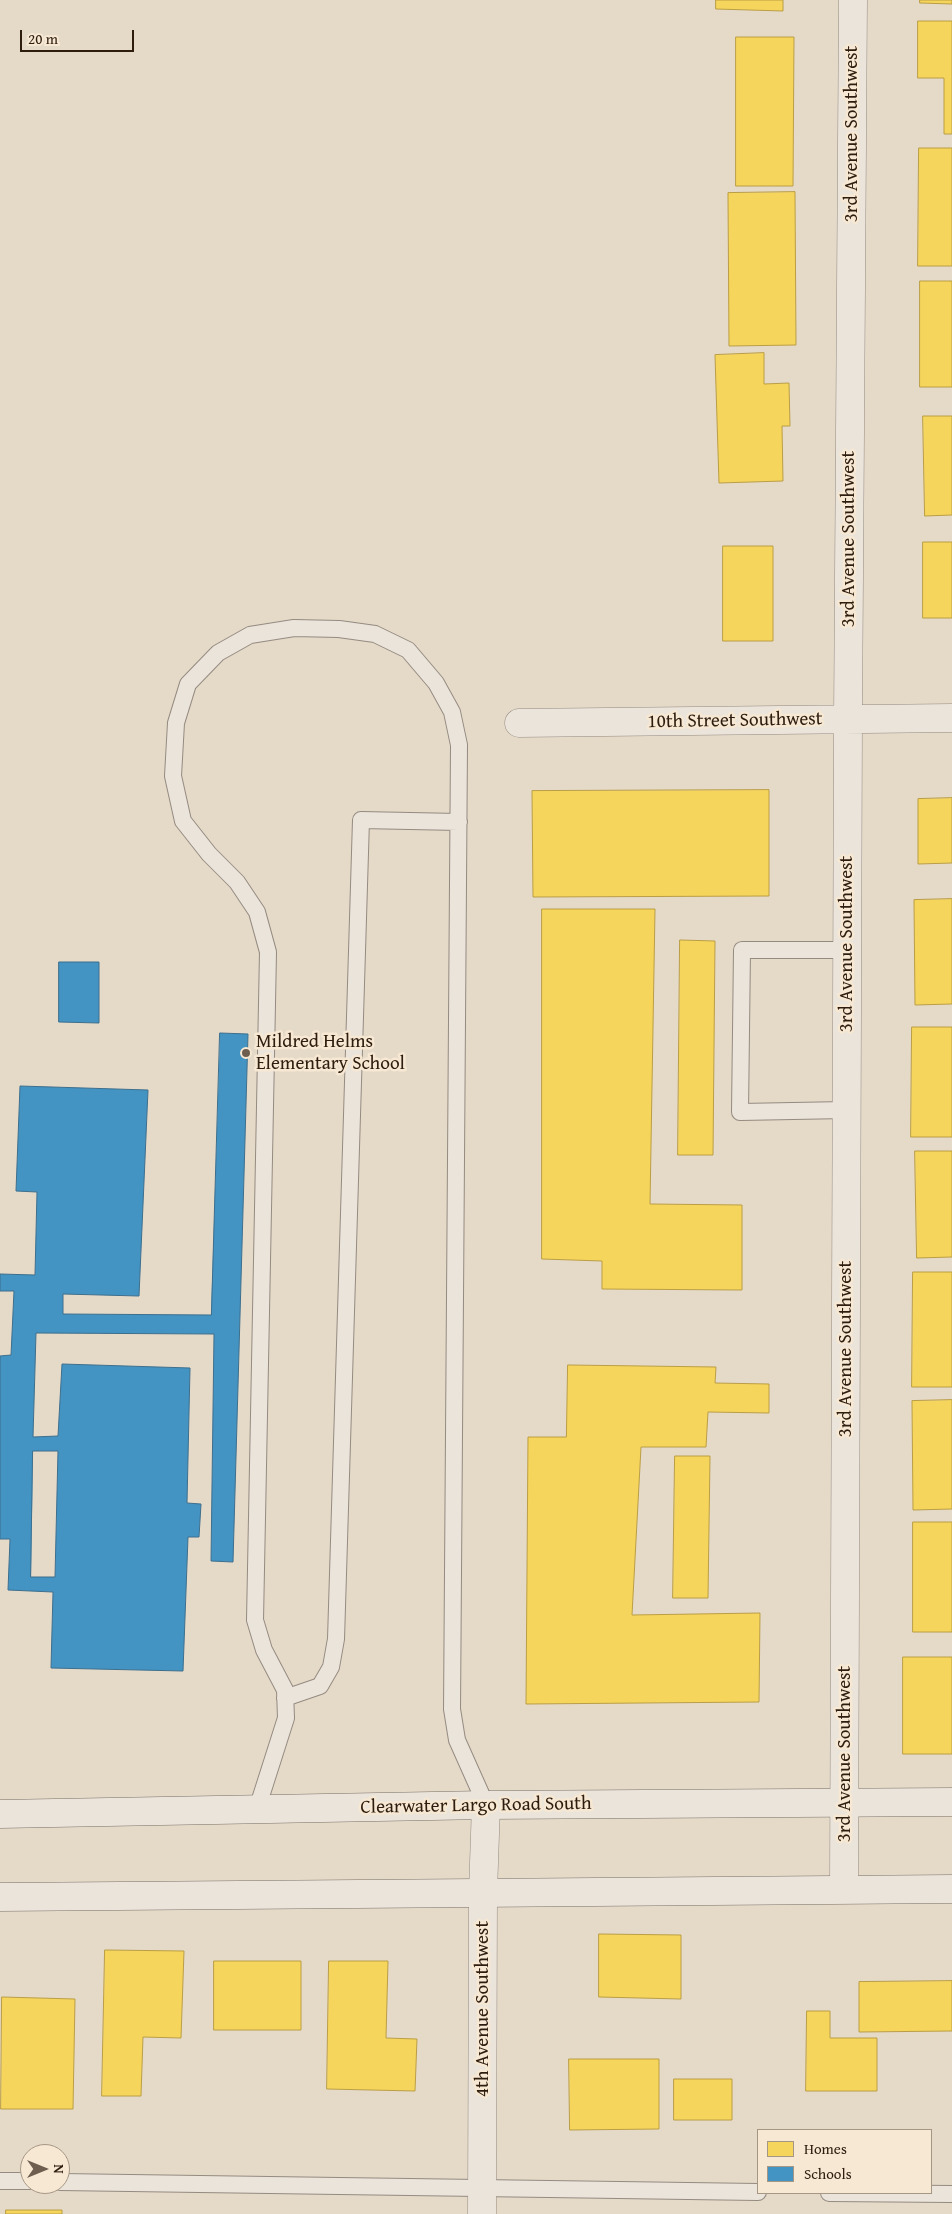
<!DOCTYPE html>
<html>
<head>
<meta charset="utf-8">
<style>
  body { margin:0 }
  #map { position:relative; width:952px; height:2214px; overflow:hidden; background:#e5d9c8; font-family:"Gentium Book Plus",serif }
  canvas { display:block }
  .legend { position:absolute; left:757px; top:2129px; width:175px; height:65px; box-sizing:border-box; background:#f6e8d3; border:1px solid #a69684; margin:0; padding:6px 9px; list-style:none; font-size:15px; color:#2e1c0e }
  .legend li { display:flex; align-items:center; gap:10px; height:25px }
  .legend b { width:25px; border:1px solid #a69684 }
  .north { position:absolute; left:20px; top:2144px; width:50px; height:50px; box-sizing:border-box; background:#f6e8d3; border:1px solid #a69684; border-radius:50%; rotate:90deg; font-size:14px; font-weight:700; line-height:20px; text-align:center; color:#2e1c0e }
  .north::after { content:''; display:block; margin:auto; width:18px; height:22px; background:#6e5e4f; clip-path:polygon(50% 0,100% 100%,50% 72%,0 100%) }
  .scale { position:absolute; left:20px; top:30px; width:114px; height:22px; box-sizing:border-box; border:2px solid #2e1c0e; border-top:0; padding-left:6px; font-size:15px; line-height:18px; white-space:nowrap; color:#2e1c0e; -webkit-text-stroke:4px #f6e8d3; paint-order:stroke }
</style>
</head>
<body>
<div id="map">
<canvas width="952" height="2214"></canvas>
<ul class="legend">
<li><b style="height:14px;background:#f6d55c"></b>Homes</li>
<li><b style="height:14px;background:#4393c3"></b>Schools</li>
</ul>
<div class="north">N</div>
<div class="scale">20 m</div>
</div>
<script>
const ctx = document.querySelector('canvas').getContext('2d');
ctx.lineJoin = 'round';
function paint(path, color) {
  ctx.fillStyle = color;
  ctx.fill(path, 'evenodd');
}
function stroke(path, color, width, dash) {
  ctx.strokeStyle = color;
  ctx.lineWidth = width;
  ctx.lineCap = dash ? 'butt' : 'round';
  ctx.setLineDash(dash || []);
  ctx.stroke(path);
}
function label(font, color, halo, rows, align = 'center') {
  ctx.font = font + ' "Gentium Book Plus",serif';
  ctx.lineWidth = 5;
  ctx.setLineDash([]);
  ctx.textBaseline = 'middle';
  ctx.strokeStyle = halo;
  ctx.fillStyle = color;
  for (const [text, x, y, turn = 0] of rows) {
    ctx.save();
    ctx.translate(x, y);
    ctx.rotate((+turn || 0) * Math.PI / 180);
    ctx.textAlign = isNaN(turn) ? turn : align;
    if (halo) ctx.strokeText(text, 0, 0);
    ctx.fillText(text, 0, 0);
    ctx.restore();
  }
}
const homes = new Path2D(`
  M 716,0 L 783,0 L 783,11 L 716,9 Z
  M 920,0 L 952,0 L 952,4 L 920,3 Z
  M 918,21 L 952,21 L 952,134 L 944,134 L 944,78 L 918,78 Z
  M 736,37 L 794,37 L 793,186 L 736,186 Z
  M 919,148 L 952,148 L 952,266 L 918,266 Z
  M 795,192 L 796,345 L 729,346 L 728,193 Z
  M 920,281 L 952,281 L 952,387 L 920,387 Z
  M 764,353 L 764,384 L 789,383 L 790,426 L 782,426 L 783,481 L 719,483 L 715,355 Z
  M 923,416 L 952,416 L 952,515 L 925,516 Z
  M 923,542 L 952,542 L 952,618 L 923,618 Z
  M 723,546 L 773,546 L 773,641 L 723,641 Z
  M 769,790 L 769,896 L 533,897 L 532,791 Z
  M 952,798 L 952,863 L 918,864 L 918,799 Z
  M 952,899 L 952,1004 L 915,1005 L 914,900 Z
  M 542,909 L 655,909 L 650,1204 L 742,1205 L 742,1290 L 602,1289 L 602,1261 L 542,1259 Z
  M 680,940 L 715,941 L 713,1155 L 678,1155 Z
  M 912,1027 L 952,1027 L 952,1137 L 911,1137 Z
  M 915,1151 L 952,1151 L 952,1257 L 917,1258 Z
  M 913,1272 L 952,1272 L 952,1387 L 912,1387 Z
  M 568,1365 L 716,1367 L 715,1383 L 769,1384 L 769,1413 L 708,1412 L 706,1447 L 641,1447 L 632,1615 L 760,1613 L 759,1702 L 526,1704 L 528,1437 L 566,1437 Z
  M 952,1400 L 952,1509 L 913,1510 L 912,1401 Z
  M 675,1456 L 710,1456 L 708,1598 L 673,1598 Z
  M 913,1522 L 952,1522 L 952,1632 L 913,1632 Z
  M 903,1657 L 952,1657 L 952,1754 L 903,1754 Z
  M 599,1934 L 681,1935 L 681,1999 L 599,1997 Z
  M 105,1950 L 184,1951 L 181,2038 L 143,2037 L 141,2096 L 102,2096 Z
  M 214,1961 L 301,1961 L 301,2030 L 214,2030 Z
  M 329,1961 L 388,1961 L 386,2038 L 417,2039 L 415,2091 L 327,2089 Z
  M 952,1981 L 952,2031 L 859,2032 L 859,1982 Z
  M 2,1997 L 75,1999 L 73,2109 L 1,2109 Z
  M 807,2011 L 830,2011 L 830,2038 L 877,2038 L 877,2091 L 806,2091 Z
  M 569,2059 L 659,2059 L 659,2129 L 570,2130 Z
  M 674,2079 L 732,2079 L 732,2120 L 674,2120 Z
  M 6,2210 L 62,2210 L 62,2214 L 6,2214 Z`);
const schools = new Path2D(`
  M 59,962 L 99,962 L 99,1023 L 59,1022 Z
  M 220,1033 L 248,1034 L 233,1562 L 211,1561 L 214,1334 L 36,1333 L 33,1437 L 58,1436 L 62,1364 L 190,1368 L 187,1503 L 201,1504 L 199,1537 L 188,1537 L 183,1671 L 51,1668 L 53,1592 L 8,1590 L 10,1539 L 0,1539 L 0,1356 L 11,1355 L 14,1291 L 0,1291 L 0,1274 L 35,1275 L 37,1192 L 16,1191 L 20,1086 L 148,1090 L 139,1296 L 63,1294 L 63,1314 L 211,1315 ZM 33,1451 L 58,1451 L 55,1577 L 31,1577 Z`);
const service = new Path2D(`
  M 846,1110 L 740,1112 L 742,950 L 847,950
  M 285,1698 L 320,1686 L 331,1667 L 336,1639 L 361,820 L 459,822
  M 257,1809 L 286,1718 L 285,1690 L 264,1650 L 255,1620 L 268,952 L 257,912 L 237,882 L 209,854 L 183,821 L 173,776 L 176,723 L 188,684 L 218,653 L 250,635 L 294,628 L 339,629 L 375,634 L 408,650 L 436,683 L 452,712 L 459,745 L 452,1709 L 457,1740 L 486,1805
  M 0,2181 L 30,2181
  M 60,2182 L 758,2192
  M 829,2193 L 952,2194`);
const minor = new Path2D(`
  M 519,723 L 952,718
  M 844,1888 L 848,719 L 853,0
  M 482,2214 L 483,1892 L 486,1805`);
const secondary = new Path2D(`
  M 0,1814 L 486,1805 L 952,1802
  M 0,1897 L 952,1889`);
const markers = [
  [246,1053,5,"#6e5e4f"]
];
const streetNames = [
  ["3rd Avenue Southwest",852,134,-90],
  ["3rd Avenue Southwest",849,539,-90],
  ["10th Street Southwest",735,721,-1],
  ["3rd Avenue Southwest",847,944,-90],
  ["3rd Avenue Southwest",846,1349,-90],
  ["3rd Avenue Southwest",845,1754,-90],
  ["Clearwater Largo Road South",476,1806,-1],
  ["4th Avenue Southwest",483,2009,-90]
];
const poiNames = [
  ["Mildred Helms",256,1042],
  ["Elementary School",256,1064]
];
paint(homes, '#f6d55c');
stroke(homes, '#ba9e45', 1);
paint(schools, '#4393c3');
stroke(schools, '#3d6f8d', 1);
stroke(service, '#958b80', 18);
stroke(minor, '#958b80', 29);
stroke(secondary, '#7b7267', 29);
stroke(service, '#eae4db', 16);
stroke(minor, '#eae4db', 28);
stroke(secondary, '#eae4db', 28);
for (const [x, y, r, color] of markers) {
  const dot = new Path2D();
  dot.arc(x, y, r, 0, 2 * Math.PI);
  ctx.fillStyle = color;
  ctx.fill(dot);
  stroke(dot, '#f6e8d3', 2);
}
label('19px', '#2e1c0e', '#f6e8d3', streetNames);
label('19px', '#2e1c0e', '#f6e8d3', poiNames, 'left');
</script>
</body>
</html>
